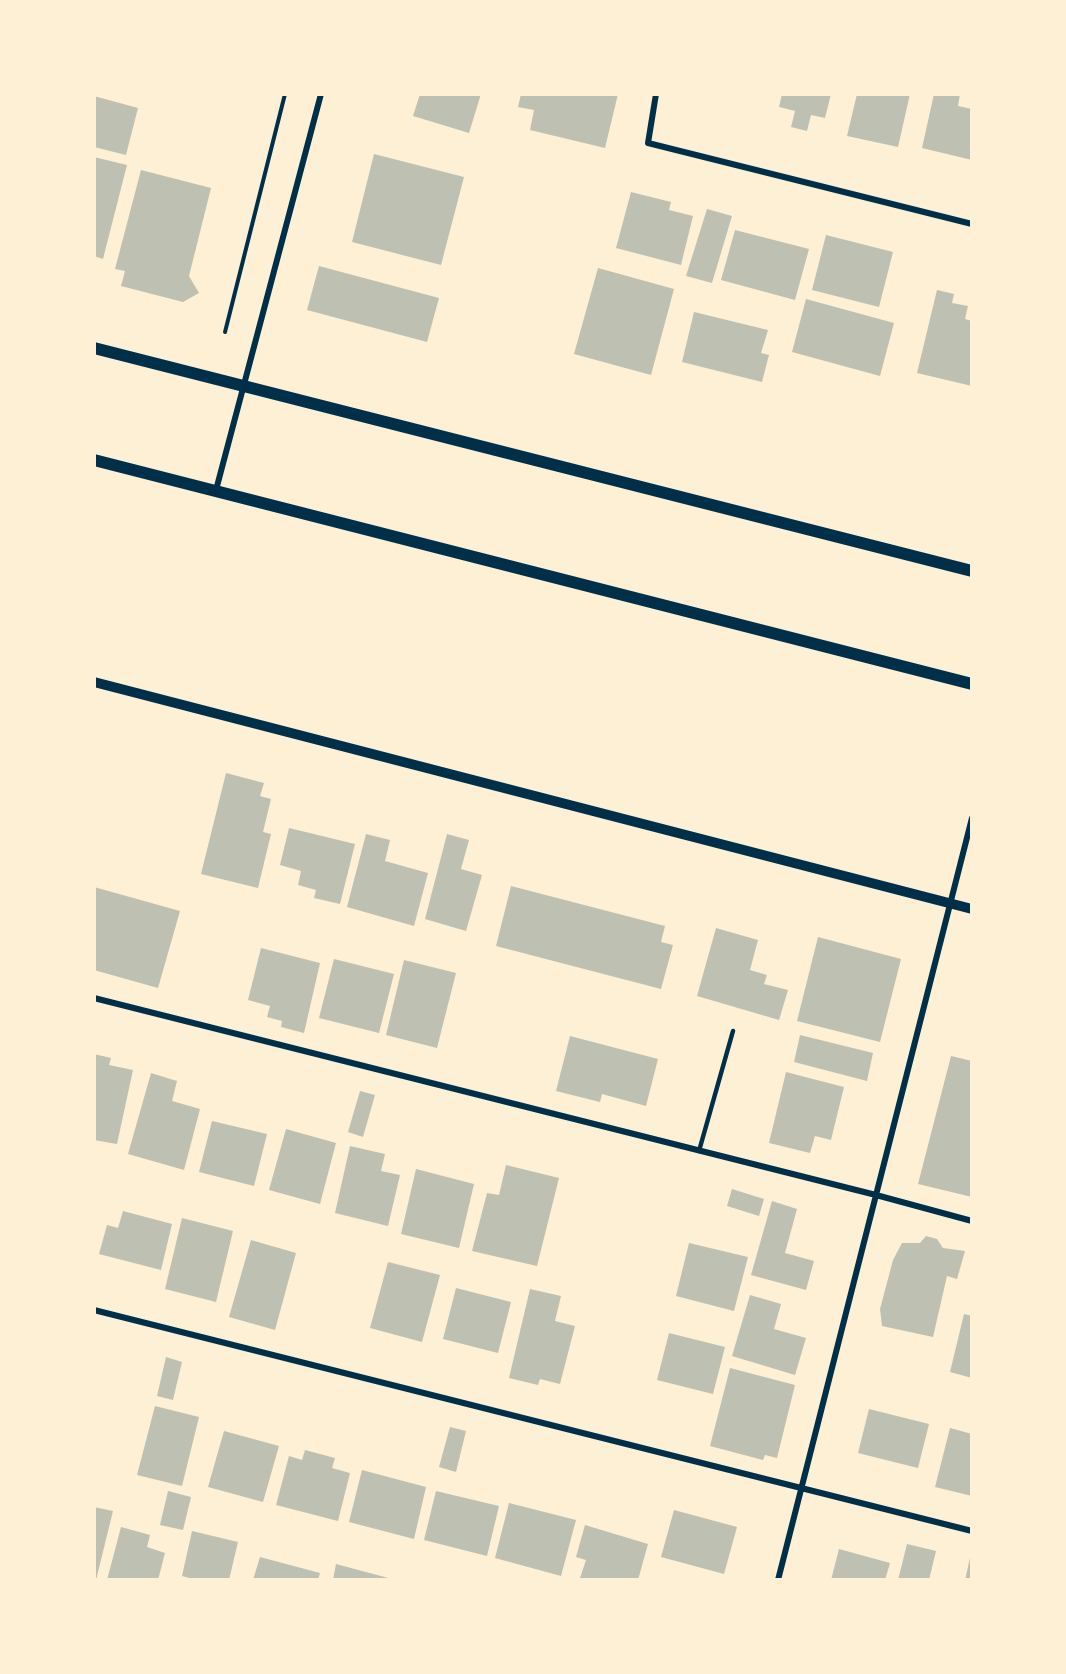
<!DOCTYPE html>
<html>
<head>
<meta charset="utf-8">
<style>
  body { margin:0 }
  #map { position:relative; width:1066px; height:1674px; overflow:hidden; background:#fdf0d5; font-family:"Fira Sans Condensed",sans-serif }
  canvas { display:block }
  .frame { position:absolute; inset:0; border:96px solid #fdf0d5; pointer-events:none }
</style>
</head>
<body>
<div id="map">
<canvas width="1066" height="1674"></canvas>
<div class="frame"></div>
</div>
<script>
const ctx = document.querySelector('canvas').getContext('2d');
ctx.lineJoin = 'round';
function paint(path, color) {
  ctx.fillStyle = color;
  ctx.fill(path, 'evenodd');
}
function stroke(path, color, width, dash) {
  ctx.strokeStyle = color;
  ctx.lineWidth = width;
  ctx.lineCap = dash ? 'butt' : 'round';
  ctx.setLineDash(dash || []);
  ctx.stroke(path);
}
const building = new Path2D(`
  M 420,94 L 481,94 L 469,133 L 413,116 Z
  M 521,94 L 618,94 L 605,148 L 530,130 L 534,110 L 518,107 Z
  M 782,94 L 831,94 L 825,118 L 811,115 L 807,131 L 791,127 L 795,111 L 779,107 Z
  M 857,94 L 910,94 L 898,147 L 847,136 Z
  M 934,94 L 960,94 L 958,106 L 972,109 L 972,160 L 922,148 Z
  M 94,96 L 138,108 L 126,155 L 94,147 Z
  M 374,154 L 464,177 L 441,265 L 352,242 Z
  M 94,157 L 127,165 L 103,259 L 94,256 Z
  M 141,170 L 211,188 L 189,276 L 199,293 L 183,302 L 121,286 L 125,271 L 115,269 Z
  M 631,192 L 671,202 L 669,210 L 693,216 L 681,265 L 616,248 Z
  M 707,209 L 732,216 L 712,283 L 686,276 Z
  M 735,230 L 809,249 L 795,300 L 721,280 Z
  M 826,235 L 893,252 L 879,307 L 812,290 Z
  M 319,266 L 439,298 L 427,342 L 307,310 Z
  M 598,268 L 674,289 L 651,375 L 574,354 Z
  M 937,290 L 954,294 L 952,303 L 968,306 L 965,319 L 972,321 L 972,386 L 917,373 Z
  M 806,299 L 894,323 L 880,376 L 792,352 Z
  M 694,312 L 768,330 L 761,353 L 769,355 L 762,382 L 682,362 Z
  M 226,773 L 264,783 L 260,796 L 271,799 L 263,832 L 271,834 L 258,888 L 201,874 Z
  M 289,828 L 355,844 L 340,904 L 314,898 L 316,890 L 298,885 L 301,871 L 280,865 Z
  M 366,834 L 390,840 L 385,861 L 428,873 L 414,926 L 347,907 Z
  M 447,834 L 469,840 L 461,869 L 482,875 L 466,931 L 425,919 Z
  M 511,886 L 665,926 L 661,942 L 673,945 L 661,989 L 496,946 Z
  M 94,887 L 180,911 L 158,988 L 94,970 Z
  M 716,928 L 758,940 L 750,970 L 767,975 L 764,984 L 788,990 L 779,1020 L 697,996 Z
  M 818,937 L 901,959 L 880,1042 L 797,1021 Z
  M 261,948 L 320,963 L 304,1033 L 281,1027 L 282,1021 L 267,1017 L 270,1006 L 248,1000 Z
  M 334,959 L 394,974 L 379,1033 L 319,1018 Z
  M 404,960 L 456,973 L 437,1048 L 386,1035 Z
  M 800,1035 L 873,1053 L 867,1081 L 794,1062 Z
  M 570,1036 L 658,1059 L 646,1106 L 602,1094 L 600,1102 L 556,1091 Z
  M 94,1054 L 111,1058 L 109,1065 L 133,1070 L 117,1144 L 94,1140 Z
  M 951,1056 L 972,1061 L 972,1197 L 918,1184 Z
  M 786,1072 L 844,1087 L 831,1140 L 815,1136 L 810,1153 L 769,1143 Z
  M 151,1073 L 177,1081 L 172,1101 L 200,1109 L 184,1170 L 128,1154 Z
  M 360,1091 L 375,1095 L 363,1137 L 348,1132 Z
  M 212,1121 L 267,1134 L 254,1186 L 199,1172 Z
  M 286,1129 L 336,1143 L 320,1204 L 269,1190 Z
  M 350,1146 L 385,1154 L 381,1171 L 400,1175 L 388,1226 L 335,1213 Z
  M 506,1165 L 559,1178 L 537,1266 L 472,1251 L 487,1193 L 499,1195 Z
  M 416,1169 L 474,1184 L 459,1248 L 401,1234 Z
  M 732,1189 L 764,1199 L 759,1216 L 727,1206 Z
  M 772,1201 L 797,1209 L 785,1253 L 814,1261 L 806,1290 L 751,1275 Z
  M 123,1211 L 172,1224 L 161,1270 L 99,1254 L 107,1225 L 118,1228 Z
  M 182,1218 L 233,1231 L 216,1302 L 165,1289 Z
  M 926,1236 L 937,1239 L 943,1248 L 965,1251 L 957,1279 L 947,1276 L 933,1337 L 882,1326 L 880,1309 L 893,1260 L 902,1243 L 920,1243 Z
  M 251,1240 L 296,1253 L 275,1330 L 229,1317 Z
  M 689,1243 L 748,1257 L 734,1311 L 676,1296 Z
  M 388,1262 L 440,1275 L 422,1342 L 370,1328 Z
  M 456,1288 L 511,1302 L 498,1353 L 443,1339 Z
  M 530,1289 L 561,1296 L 555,1321 L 575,1326 L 560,1384 L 540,1379 L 538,1385 L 509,1378 Z
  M 750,1295 L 781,1304 L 774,1329 L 806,1338 L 795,1375 L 732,1356 Z
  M 964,1314 L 972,1316 L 972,1378 L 950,1372 Z
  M 669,1333 L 725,1347 L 713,1394 L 657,1380 Z
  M 166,1357 L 182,1362 L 173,1400 L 157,1396 Z
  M 730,1368 L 795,1385 L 777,1458 L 765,1455 L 763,1460 L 710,1446 Z
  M 155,1406 L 199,1417 L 182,1486 L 137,1475 Z
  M 869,1409 L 929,1424 L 918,1468 L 858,1453 Z
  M 450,1427 L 466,1431 L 456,1472 L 439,1467 Z
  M 950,1428 L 972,1434 L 972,1496 L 935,1487 Z
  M 224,1431 L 279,1446 L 263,1502 L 208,1487 Z
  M 305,1450 L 335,1458 L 332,1468 L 350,1473 L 338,1521 L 276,1505 L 289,1456 L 302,1460 Z
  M 362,1470 L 426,1487 L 414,1539 L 349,1522 Z
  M 168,1491 L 191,1497 L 183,1530 L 160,1525 Z
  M 436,1491 L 499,1506 L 487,1556 L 424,1540 Z
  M 509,1503 L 576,1520 L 561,1576 L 495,1558 Z
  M 94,1507 L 113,1511 L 96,1580 L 94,1580 Z
  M 674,1510 L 737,1527 L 724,1574 L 661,1557 Z
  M 585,1525 L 648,1544 L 638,1580 L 585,1580 L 580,1578 L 586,1560 L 576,1557 Z
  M 121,1527 L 150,1535 L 147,1547 L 165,1553 L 158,1580 L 107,1580 Z
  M 192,1531 L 238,1542 L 229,1580 L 196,1580 L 182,1576 Z
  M 907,1544 L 936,1551 L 929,1580 L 898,1580 Z
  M 839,1549 L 890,1563 L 885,1580 L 831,1580 Z
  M 260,1557 L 320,1573 L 318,1580 L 253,1580 Z
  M 970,1558 L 972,1559 L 972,1580 L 965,1580 Z
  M 336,1564 L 392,1579 L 392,1580 L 333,1580 Z`);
const path = new Path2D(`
  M 225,332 L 285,94`);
const service = new Path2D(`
  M 699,1151 L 733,1031`);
const minor = new Path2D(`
  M 656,94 L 648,143 L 972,224
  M 216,490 L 321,94
  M 94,998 L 876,1195 L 972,1221
  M 94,1310 L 972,1531
  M 778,1580 L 972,818`);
const tertiary = new Path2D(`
  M 94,682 L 972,909`);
const secondary = new Path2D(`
  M 94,348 L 972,571
  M 94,460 L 972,684`);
paint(building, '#bec0b2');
stroke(path, '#003049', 4);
stroke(service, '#003049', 4.5);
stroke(minor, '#003049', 6);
stroke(tertiary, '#003049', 10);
stroke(secondary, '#003049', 12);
</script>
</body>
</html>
